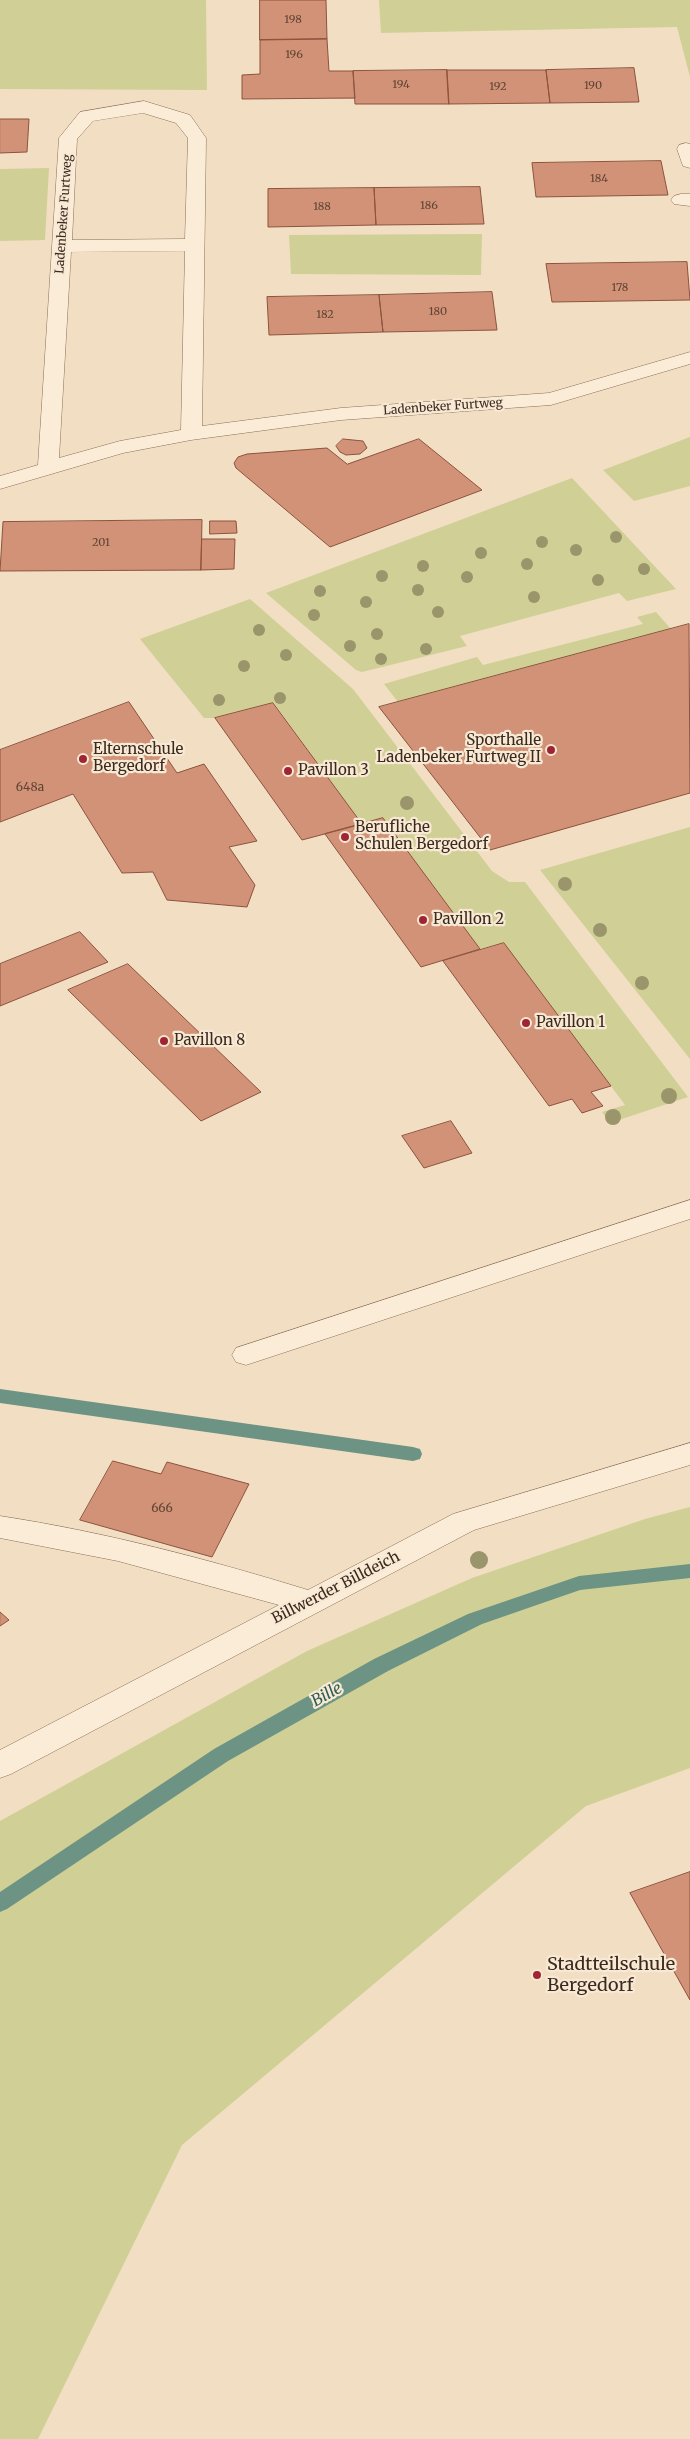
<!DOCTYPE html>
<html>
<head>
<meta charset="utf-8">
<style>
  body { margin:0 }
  canvas { display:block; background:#f1dec3 }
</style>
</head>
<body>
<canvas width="690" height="2439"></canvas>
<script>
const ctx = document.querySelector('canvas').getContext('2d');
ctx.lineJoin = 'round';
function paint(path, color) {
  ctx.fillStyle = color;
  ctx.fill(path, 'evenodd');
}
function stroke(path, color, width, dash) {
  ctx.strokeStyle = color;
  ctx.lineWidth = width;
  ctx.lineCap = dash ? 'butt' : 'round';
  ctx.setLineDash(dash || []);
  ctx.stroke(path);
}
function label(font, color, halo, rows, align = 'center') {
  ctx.font = font + ' Merriweather,serif';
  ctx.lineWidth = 4.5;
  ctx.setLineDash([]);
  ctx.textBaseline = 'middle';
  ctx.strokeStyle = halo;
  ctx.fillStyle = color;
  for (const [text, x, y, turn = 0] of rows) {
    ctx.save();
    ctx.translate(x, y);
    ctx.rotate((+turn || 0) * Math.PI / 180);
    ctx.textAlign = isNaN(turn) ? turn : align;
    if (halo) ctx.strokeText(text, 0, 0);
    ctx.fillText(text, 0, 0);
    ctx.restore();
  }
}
const green = new Path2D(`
  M 0,0 L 206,0 L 207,90 L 0,89 Z
  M 379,0 L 690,0 L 690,77 L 677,27 L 381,33 Z
  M 49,168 L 45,240 L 0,241 L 0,169 Z
  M 482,234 L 481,275 L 291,274 L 289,235 L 276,235 Z
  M 690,437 L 690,486 L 634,501 L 603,470 Z
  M 572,478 L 676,589 L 627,601 L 619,593 L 460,636 L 467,646 L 362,672 L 356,670 L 266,593 Z
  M 250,599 L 353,689 L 492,871 L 509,882 L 525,882 L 688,1097 L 610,1123 L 602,1112 L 625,1105 L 504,943 L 480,949 L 383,818 L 362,824 L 274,703 L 215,718 L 204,718 L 140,639 Z
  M 656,612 L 671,629 L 398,702 L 384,684 L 477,657 L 483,665 L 643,624 L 637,617 Z
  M 690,827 L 690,1059 L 540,870 Z
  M 690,1507 L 690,1768 L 586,1806 L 182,2145 L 38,2439 L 0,2439 L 0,1821 L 307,1651 L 472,1578 L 645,1519 Z`);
const stream = new Path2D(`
  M 0,1389 L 413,1447 L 420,1449 L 422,1454 L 420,1459 L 413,1461 L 0,1403 Z
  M 690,1564 L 690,1578 L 580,1590 L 482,1624 L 388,1671 L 228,1761 L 7,1909 L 0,1912 L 0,1892 L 214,1749 L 374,1659 L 468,1614 L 579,1576 Z`);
const building = new Path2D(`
  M 260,0 L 326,0 L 327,39 L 260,40 Z
  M 327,39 L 329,71 L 353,71 L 355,98 L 242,99 L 242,75 L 260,74 L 260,40 Z
  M 634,68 L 639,102 L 550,103 L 546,70 Z
  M 447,70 L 546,70 L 550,103 L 449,104 Z
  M 447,70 L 449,104 L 355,104 L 353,71 Z
  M 0,119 L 29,119 L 27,152 L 0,153 Z
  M 661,161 L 668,195 L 536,197 L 532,163 Z
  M 480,187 L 484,224 L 376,225 L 374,188 Z
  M 374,188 L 376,225 L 268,227 L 268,189 Z
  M 687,262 L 690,300 L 552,302 L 546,264 Z
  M 492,292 L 497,330 L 383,332 L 379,295 Z
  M 379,295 L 383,332 L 269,335 L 267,297 Z
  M 343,439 L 363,441 L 367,448 L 360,454 L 346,455 L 340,452 L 336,446 Z
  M 419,439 L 482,490 L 330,547 L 236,468 L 234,463 L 238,457 L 247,454 L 327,448 L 347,464 Z
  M 202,520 L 201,570 L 0,571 L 3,522 Z
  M 210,521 L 236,521 L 237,533 L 210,534 Z
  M 202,539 L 235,539 L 234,569 L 201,570 Z
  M 689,624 L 690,793 L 490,850 L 379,707 Z
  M 129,702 L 177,773 L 204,764 L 257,841 L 229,847 L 255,885 L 247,907 L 167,900 L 153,872 L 122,873 L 73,794 L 0,822 L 0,750 Z
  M 273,703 L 362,824 L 302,840 L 215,718 Z
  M 383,818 L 480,949 L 421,967 L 325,834 Z
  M 80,932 L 108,962 L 0,1006 L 0,964 Z
  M 504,943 L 611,1086 L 591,1092 L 603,1106 L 582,1113 L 572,1099 L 549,1106 L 443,961 Z
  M 128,964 L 261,1092 L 201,1121 L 68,990 Z
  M 451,1121 L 472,1153 L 424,1168 L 402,1136 Z
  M 113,1461 L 161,1474 L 167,1462 L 249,1484 L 212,1557 L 80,1520 Z
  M 0,1612 L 9,1620 L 0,1626 Z
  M 690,1872 L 690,2000 L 630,1893 Z`);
const minor = new Path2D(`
  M 144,101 L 190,115 L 206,138 L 202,426 L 341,408 L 549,393 L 690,352 L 690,364 L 551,405 L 341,420 L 191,440 L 123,453 L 0,489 L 0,476 L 38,465 L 59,138 L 80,112 ZM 143,113 L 176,123 L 188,138 L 185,239 L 72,240 L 77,139 L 93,121 ZM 185,251 L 181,430 L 120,441 L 59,458 L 71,252 Z
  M 686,143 L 690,144 L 690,168 L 683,166 L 677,149 L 679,145 Z
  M 681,194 L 690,194 L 690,206 L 674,204 L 671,200 L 674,196 Z
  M 690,1200 L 690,1219 L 246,1365 L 236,1362 L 232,1355 L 236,1348 Z
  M 690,1443 L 690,1465 L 474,1530 L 11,1774 L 0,1778 L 0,1750 L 279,1605 L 118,1561 L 0,1538 L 0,1516 C 105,1532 207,1559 308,1590 L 453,1514 Z`);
const trees = [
  [616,537,6],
  [542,542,6],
  [576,550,6],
  [481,553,6],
  [527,564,6],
  [423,566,6],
  [644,569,6],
  [382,576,6],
  [467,577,6],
  [598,580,6],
  [418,590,6],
  [320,591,6],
  [534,597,6],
  [366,602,6],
  [438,612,6],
  [314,615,6],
  [259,630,6],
  [377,634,6],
  [350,646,6],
  [426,649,6],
  [286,655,6],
  [381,659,6],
  [244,666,6],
  [280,698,6],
  [219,700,6],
  [407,803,7],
  [565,884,7],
  [600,930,7],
  [642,983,7],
  [669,1096,8],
  [613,1117,8],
  [479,1560,9]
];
const markers = [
  [551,750,5,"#9f2534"],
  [83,759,5,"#9f2534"],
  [288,771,5,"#9f2534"],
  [345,837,5,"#9f2534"],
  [423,920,5,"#9f2534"],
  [526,1023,5,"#9f2534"],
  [164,1041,5,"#9f2534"],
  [537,1975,5,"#9f2534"]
];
const farNumbernames = [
  ["198",293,20],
  ["196",294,55],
  ["194",401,85],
  ["190",593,86],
  ["192",498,87],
  ["184",599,179],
  ["186",429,206],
  ["188",322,207],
  ["178",620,288],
  ["180",438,312],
  ["182",325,315],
  ["201",101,543]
];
const farStreetnames = [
  ["Ladenbeker Furtweg",64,214,-86],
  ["Ladenbeker Furtweg",443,407,-4]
];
const numberNames = [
  ["648a",30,788],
  ["666",162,1509]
];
const poiNames = [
  ["Sporthalle",541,741,"right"],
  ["Ladenbeker Furtweg II",541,758,"right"],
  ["Elternschule",93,750],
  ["Bergedorf",93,767],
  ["Pavillon 3",298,771],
  ["Berufliche",355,828],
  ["Schulen Bergedorf",355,845],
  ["Pavillon 2",433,920],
  ["Pavillon 1",536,1023],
  ["Pavillon 8",174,1041]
];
const streetNames = [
  ["Billwerder Billdeich",336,1588,-27]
];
const waterNames = [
  ["Bille",327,1695,-29]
];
const nearPoinames = [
  ["Stadtteilschule",547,1965],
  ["Bergedorf",547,1986]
];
paint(green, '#d0d096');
paint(stream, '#6c9384');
paint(building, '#d19277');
stroke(building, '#8d533d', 1);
stroke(minor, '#8c6e59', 1);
paint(minor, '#fbecd7');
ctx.fillStyle = '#9a956b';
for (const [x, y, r] of trees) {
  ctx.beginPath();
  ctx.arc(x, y, r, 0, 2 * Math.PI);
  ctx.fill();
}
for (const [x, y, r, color] of markers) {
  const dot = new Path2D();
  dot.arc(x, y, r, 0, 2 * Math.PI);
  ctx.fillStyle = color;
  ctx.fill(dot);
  stroke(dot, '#f8e9d4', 2);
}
label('11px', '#604334', null, farNumbernames);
label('12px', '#3b291e', '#f8e9d4', farStreetnames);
label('12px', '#604334', null, numberNames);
label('15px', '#3b291e', '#f8e9d4', poiNames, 'left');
label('15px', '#3b291e', '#f8e9d4', streetNames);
label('italic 16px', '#2c5c53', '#f8e9d4', waterNames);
label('18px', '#3b291e', '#f8e9d4', nearPoinames, 'left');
</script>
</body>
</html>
